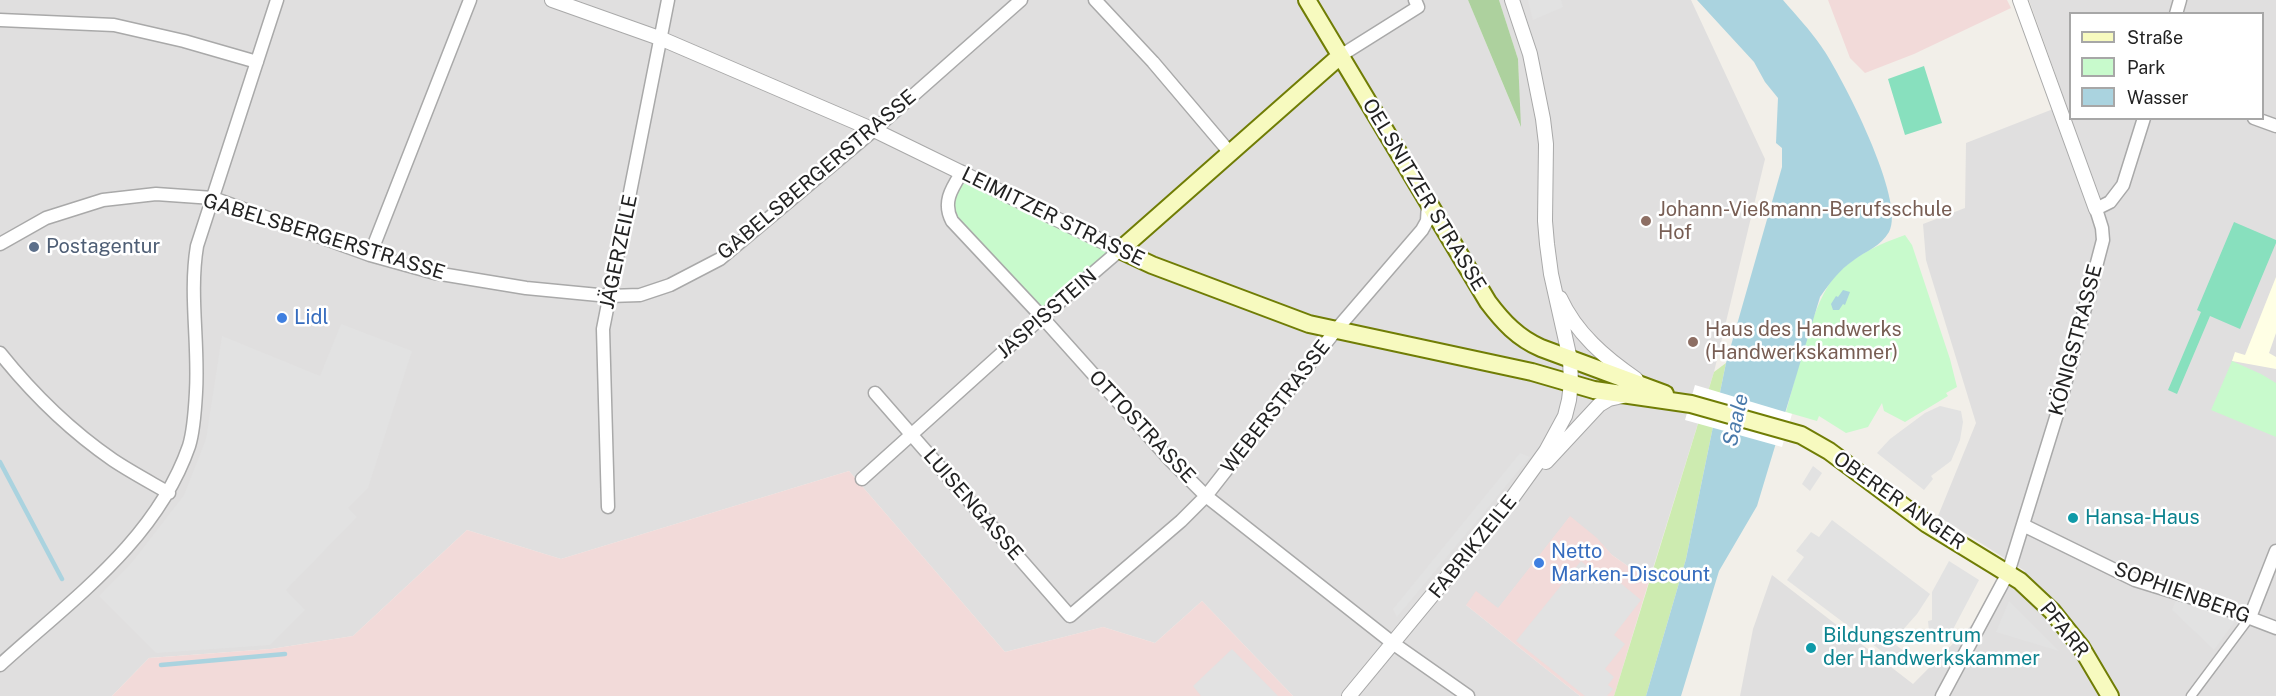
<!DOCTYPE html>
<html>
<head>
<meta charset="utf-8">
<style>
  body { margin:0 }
  #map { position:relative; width:2276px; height:696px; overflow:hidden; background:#f2efe9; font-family:"Public Sans",sans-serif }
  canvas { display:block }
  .legend { position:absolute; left:2069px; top:12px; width:195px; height:108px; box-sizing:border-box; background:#fff; border:2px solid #a7a7a7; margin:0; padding:8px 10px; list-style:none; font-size:18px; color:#222 }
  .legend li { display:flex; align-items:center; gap:12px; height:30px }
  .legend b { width:30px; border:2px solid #a7a7a7 }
</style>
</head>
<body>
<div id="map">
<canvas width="2276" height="696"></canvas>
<ul class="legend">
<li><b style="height:8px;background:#f7fabf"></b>Straße</li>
<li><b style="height:16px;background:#c8facc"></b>Park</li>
<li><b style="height:16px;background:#aad3df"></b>Wasser</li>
</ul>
</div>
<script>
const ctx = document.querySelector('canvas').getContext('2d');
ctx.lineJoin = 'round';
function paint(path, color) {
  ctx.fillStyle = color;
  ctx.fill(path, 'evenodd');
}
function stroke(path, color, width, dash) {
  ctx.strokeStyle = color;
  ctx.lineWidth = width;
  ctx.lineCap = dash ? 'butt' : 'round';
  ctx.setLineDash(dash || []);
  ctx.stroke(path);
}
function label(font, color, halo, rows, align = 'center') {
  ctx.font = font + ' "Public Sans",sans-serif';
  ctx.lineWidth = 5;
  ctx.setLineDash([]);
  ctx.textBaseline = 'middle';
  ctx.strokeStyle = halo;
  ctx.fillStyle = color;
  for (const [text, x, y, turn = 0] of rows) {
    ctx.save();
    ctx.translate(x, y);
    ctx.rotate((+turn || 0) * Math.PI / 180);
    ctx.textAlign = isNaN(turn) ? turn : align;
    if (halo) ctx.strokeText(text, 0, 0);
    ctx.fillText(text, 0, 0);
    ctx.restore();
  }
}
const residential = new Path2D(`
  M 0,0 L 1468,0 L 1520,125 L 1518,59 L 1499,0 L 1691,0 L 1765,159 L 1714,372 L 1649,581 L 1612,555 L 1570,517 L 1498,609 L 1466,605 L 1580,696 L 1293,696 L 1202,601 L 1155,643 L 1103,627 L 1005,652 L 849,471 L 561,559 L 467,530 L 353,636 L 271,649 L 149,658 L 112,696 L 0,696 Z
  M 2029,0 L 2276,0 L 2276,696 L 1740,696 L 1753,629 L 1772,575 L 1913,684 L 2025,571 L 1938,516 L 1976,423 L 1926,260 L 1923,224 L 1965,208 L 1966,143 L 2066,104 ZM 2070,14 L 2262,14 L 2262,118 L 2070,118 Z`);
const commercial = new Path2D(`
  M 1828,0 L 2007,0 L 2011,8 L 1914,54 L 1865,73 L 1850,58 Z
  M 849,471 L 1005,652 L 1103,627 L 1155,643 L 1202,601 L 1293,696 L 112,696 L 149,658 L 271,649 L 353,636 L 467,530 L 561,559 Z
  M 1570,516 L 1597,538 L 1612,555 L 1649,581 L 1614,696 L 1580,696 L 1466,605 L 1476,591 L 1498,608 Z`);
const education = new Path2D(`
  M 2276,277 L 2276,333 L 2269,353 L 2276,357 L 2276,369 L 2232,361 L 2235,352 L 2245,355 Z`);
const grass = new Path2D(`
  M 1726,363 L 1686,559 L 1646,696 L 1614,696 L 1714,372 Z`);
const forest = new Path2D(`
  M 1468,0 L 1499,0 L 1518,59 L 1521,127 Z`);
const park = new Path2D(`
  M 962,174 L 1119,248 L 1042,315 L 958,226 L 952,206 Z
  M 1905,235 L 1912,245 L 1950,359 L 1957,387 L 1946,393 L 1948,396 L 1905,422 L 1884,411 L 1882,403 L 1868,427 L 1846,433 L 1819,416 L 1817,421 L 1786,412 C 1796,377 1813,298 1837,274 C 1856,254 1880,244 1905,235 Z
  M 2232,361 L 2261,374 L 2276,383 L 2276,437 L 2211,410 Z`);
const pitch = new Path2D(`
  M 1924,66 L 1942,123 L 1905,135 L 1888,79 Z
  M 2234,222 L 2276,240 L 2276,243 L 2240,329 L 2210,316 L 2177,394 L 2168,390 L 2201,312 L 2197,310 Z`);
const parking = new Path2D(`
  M 1528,0 L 1561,0 L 1563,7 L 1533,20 Z
  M 341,324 L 412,351 L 368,488 L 348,508 L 357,517 L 286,590 L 305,610 L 270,645 L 156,653 L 99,596 L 133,561 L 184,495 L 206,439 L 222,336 L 320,376 Z
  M 1940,406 L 1961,411 L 1963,422 L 1960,440 L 1951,461 L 1931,476 L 1933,479 L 1924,490 L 1877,453 L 1890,439 L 1925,413 Z
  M 1520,453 L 1530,457 L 1397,617 L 1393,609 Z
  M 1813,466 L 1822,473 L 1810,491 L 1802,484 Z
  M 1832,520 L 1930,594 L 1917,614 L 1892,642 L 1908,654 L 1900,665 L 1787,580 L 1804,557 L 1796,551 L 1811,532 L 1819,537 Z
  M 1581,561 L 1589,568 L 1606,571 L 1641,600 L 1614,635 L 1625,644 L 1605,669 L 1614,677 L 1608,685 L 1613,689 L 1607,696 L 1585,696 L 1516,641 Z
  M 1949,561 L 1979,580 L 1949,637 L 1929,631 L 1928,621 L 1932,620 L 1932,592 Z
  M 2176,599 L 2236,620 L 2214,650 L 2172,610 Z
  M 2009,601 L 2059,651 L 1996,632 Z
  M 1232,649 L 1278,696 L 1201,696 L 1193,686 Z`);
const water = new Path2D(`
  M 1697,0 L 1783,0 C 1796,15 1810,30 1821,46 C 1841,74 1907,202 1889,232 C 1881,246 1866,251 1854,260 C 1839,270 1830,283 1820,297 L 1757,506 L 1719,571 L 1681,696 L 1646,696 L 1686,559 L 1726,363 L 1782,167 L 1782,148 L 1776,143 L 1778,98 L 1765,82 L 1754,62 Z
  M 1843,290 L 1850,292 L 1845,305 L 1843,304 L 1839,310 L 1833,310 L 1831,304 L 1836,296 L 1838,297 Z`);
const pier = new Path2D(`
  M 1695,385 L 1792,414 L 1782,447 L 1685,420 Z`);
const stream = new Path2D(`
  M 0,462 L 62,579
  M 161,665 L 285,654`);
const pedestrian = new Path2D(`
  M 2191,696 L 2250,617`);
const minor = new Path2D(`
  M 1095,0 L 1153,62 L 1231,154
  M 2176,14 L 2180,0
  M 0,20 L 114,25 L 184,41 L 257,62
  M 1340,56 L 1418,7 L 1415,0
  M 2254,118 L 2276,126
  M 962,172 C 952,188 942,202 952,221 L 1042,317 L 1171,461 L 1206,496 L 1394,644 L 1468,696
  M 0,244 L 46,218 L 103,200 L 156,194 L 213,198 L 370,255 L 435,273 L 526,288 L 609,296 L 640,295 L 670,285 L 720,259 L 874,130 L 1021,0
  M 370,255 L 470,0
  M 0,353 C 32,393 71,431 113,460 C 131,472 150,482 169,493
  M 875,393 L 1070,616 L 1181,521 L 1206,496 L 1336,330 L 1422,230 L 1427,221 L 1428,203
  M 862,479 L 1042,317 L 1120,250
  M 608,507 L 603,329 L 668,0
  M 2023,525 L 2135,580 L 2216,605 L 2276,628
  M 2250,617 L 2276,551
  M 0,665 C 71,600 156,541 189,446 C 194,430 195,410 196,392 C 199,343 189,294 197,246 L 277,0
  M 1942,696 L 2008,573 L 2058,411 L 2103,240 L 2102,228 L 2096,209 L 2110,202 L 2123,185 L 2144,118`);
const tertiary = new Path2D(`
  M 552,0 L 662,39 L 874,130 L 1120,250
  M 2020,0 L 2096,209
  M 1560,298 C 1576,333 1605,358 1636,379
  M 1546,462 L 1599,405 L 1609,399 L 1623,396
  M 1349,696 L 1510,501 L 1546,451 L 1565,416 L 1569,400 L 1571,383 L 1570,359 L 1551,274 L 1547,244 L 1545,221 L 1546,144 L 1543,119 L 1530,54 L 1512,0`);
const secondary = new Path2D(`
  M 1307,0 L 1488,302 C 1503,322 1518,338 1541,348 L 1665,394
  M 1340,56 L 1120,250 L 1152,265 L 1309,324 L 1532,372 L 1594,390 L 1691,404 L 1801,435 L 1829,451 L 1927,524 L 2020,581 L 2052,611 L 2068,631 L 2081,647 L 2110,696`);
const markers = [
  [1646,221,6,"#8d6e63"],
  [34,247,6,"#5c6f8a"],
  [282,318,6,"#3f7fe0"],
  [1693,342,6,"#8d6e63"],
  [2073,518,6,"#0f9aa8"],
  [1539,563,6,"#3f7fe0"],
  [1811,648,6,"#0f9aa8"]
];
const streetNames = [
  ["GABELSBERGERSTRASSE",817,175,-40],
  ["OELSNITZER STRASSE",1424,195,59],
  ["LEIMITZER STRASSE",1053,217,26],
  ["GABELSBERGERSTRASSE",324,237,17],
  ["JÄGERZEILE",619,252,-78],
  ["JASPISSTEIN",1047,314,-41],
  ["KÖNIGSTRASSE",2076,340,-75],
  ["WEBERSTRASSE",1276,407,-52],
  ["OTTOSTRASSE",1142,427,47],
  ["OBERER ANGER",1899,501,35],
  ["LUISENGASSE",973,505,49],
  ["FABRIKZEILE",1473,547,-51],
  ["SOPHIENBERG",2182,593,20],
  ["PFARR",2064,630,51]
];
const educationNames = [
  ["Johann-Vießmann-Berufsschule",1658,210],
  ["Hof",1658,233],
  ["Haus des Handwerks",1705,330],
  ["(Handwerkskammer)",1705,353]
];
const serviceNames = [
  ["Postagentur",46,247]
];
const shopNames = [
  ["Lidl",294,318],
  ["Netto",1551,552],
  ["Marken-Discount",1551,575]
];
const cultureNames = [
  ["Hansa-Haus",2085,518],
  ["Bildungszentrum",1823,636],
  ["der Handwerkskammer",1823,659]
];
const waterNames = [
  ["Saale",1736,420,-77]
];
paint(residential, '#e0dfdf');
paint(commercial, '#f2dad9');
paint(education, '#ffffe5');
paint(grass, '#cdebb0');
paint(forest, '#add19e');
paint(park, '#c8facc');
paint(pitch, '#88e0be');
paint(parking, '#e2e2e2');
paint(water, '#aad3df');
paint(pier, '#fff');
stroke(stream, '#aad3df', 4.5);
stroke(pedestrian, '#a9a9a9', 11);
stroke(minor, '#a9a9a9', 15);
stroke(tertiary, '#a9a9a9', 16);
stroke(secondary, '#707d05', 20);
stroke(pedestrian, '#fff', 8);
stroke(minor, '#fff', 12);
stroke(tertiary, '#fff', 14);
stroke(secondary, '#f7fabf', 16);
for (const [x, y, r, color] of markers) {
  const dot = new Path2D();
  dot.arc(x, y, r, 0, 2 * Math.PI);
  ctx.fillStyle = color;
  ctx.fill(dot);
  stroke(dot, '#fff', 2);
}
label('20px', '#222', '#fff', streetNames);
label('20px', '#785e54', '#fff', educationNames, 'left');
label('20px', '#4e5e75', '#fff', serviceNames, 'left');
label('20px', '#366cbe', '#fff', shopNames, 'left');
label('20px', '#0d838f', '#fff', cultureNames, 'left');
label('italic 21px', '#4a7aab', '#fff', waterNames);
</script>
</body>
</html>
